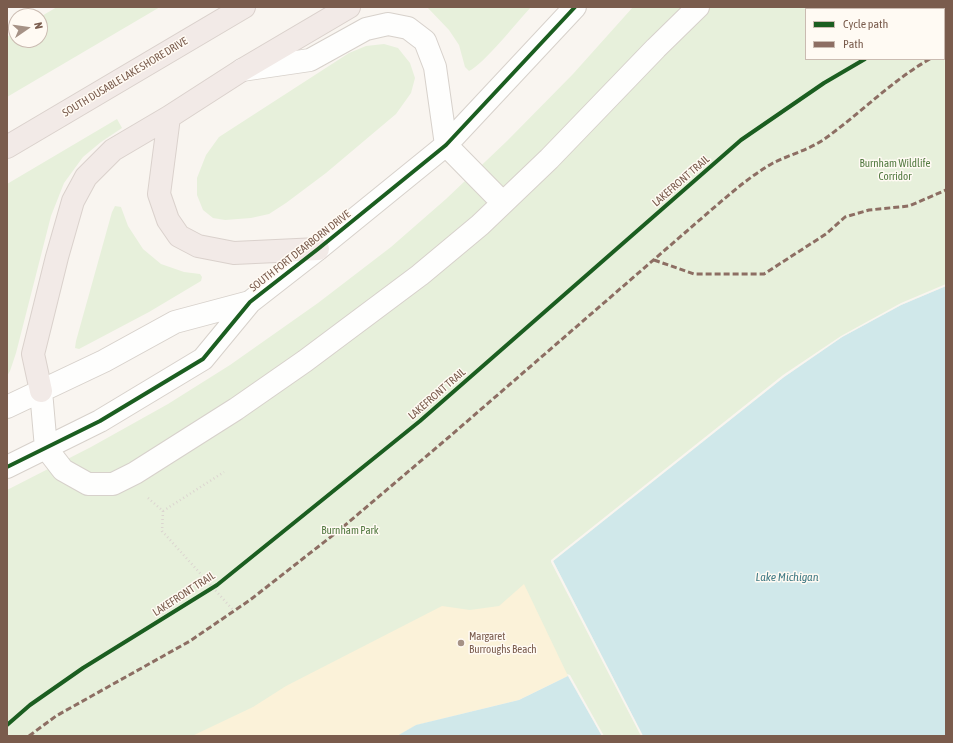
<!DOCTYPE html>
<html>
<head>
<meta charset="utf-8">
<style>
  body { margin:0 }
  #map { position:relative; width:953px; height:743px; overflow:hidden; background:#f9f5f0; font-family:"Asap Condensed",sans-serif }
  canvas { display:block }
  .frame { position:absolute; inset:0; border:8px solid #7a5c4d; pointer-events:none }
  .legend { position:absolute; left:805px; top:8px; width:140px; height:52px; box-sizing:border-box; background:#fffaf3; border:1px solid #cabbb1; margin:0; padding:5px 7px; list-style:none; font-size:12px; color:#7a5c4d }
  .legend li { display:flex; align-items:center; gap:8px; height:20px }
  .legend b { width:20px; border:1px solid #cabbb1 }
  .north { position:absolute; left:8px; top:8px; width:40px; height:40px; box-sizing:border-box; background:#fffaf3; border:1px solid #cabbb1; border-radius:50%; rotate:77deg; font-size:11px; font-weight:700; line-height:16px; text-align:center; color:#7a5c4d }
  .north::after { content:''; display:block; margin:auto; width:14px; height:18px; background:#a69286; clip-path:polygon(50% 0,100% 100%,50% 72%,0 100%) }
</style>
</head>
<body>
<div id="map">
<canvas width="953" height="743"></canvas>
<div class="frame"></div>
<ul class="legend">
<li><b style="height:5px;background:#1b5e20"></b>Cycle path</li>
<li><b style="height:5px;background:#8d6e63"></b>Path</li>
</ul>
<div class="north">N</div>
</div>
<script>
const ctx = document.querySelector('canvas').getContext('2d');
ctx.lineJoin = 'round';
function paint(path, color) {
  ctx.fillStyle = color;
  ctx.fill(path, 'evenodd');
}
function stroke(path, color, width, dash) {
  ctx.strokeStyle = color;
  ctx.lineWidth = width;
  ctx.lineCap = dash ? 'butt' : 'round';
  ctx.setLineDash(dash || []);
  ctx.stroke(path);
}
function label(font, color, halo, rows, align = 'center') {
  ctx.font = font + ' "Asap Condensed",sans-serif';
  ctx.lineWidth = 3;
  ctx.setLineDash([]);
  ctx.textBaseline = 'middle';
  ctx.strokeStyle = halo;
  ctx.fillStyle = color;
  for (const [text, x, y, turn = 0] of rows) {
    ctx.save();
    ctx.translate(x, y);
    ctx.rotate((+turn || 0) * Math.PI / 180);
    ctx.textAlign = isNaN(turn) ? turn : align;
    if (halo) ctx.strokeText(text, 0, 0);
    ctx.fillText(text, 0, 0);
    ctx.restore();
  }
}
const green = new Path2D(`
  M 57,7 L 160,7 L 7,97 L 7,37 L 16,31 L 16,40 L 40,40 L 40,17 Z
  M 427,7 L 531,7 C 518,21 483,65 469,71 L 465,67 L 459,45 L 449,30 Z
  M 633,7 L 946,7 L 946,286 L 901,305 L 842,337 L 784,377 L 553,561 L 643,736 L 602,736 L 568,676 L 479,709 L 416,725 L 397,736 L 7,736 L 7,490 L 91,447 L 168,404 L 230,365 L 318,303 L 391,247 L 446,199 L 507,141 L 573,74 ZM 806,9 L 944,9 L 944,59 L 806,59 Z
  M 384,44 L 398,48 L 410,63 L 415,78 L 411,93 L 396,114 L 326,173 L 286,203 L 269,214 L 251,218 L 225,220 L 213,218 L 203,210 L 197,195 L 197,178 L 206,155 L 219,137 L 349,53 L 366,46 Z
  M 117,119 L 122,128 L 101,142 L 83,157 L 64,183 L 51,216 L 16,353 L 10,371 L 7,376 L 7,184 Z
  M 115,206 L 121,207 L 128,226 L 143,249 L 161,264 L 184,272 L 200,274 L 202,277 L 201,281 L 149,312 L 79,349 L 75,348 L 76,341 L 112,212 Z`);
const sand = new Path2D(`
  M 524,584 L 568,676 L 519,700 L 416,725 L 397,736 L 192,736 L 253,707 L 286,686 L 442,606 L 470,610 L 499,606 Z`);
const water = new Path2D(`
  M 946,286 L 946,736 L 643,736 L 553,561 L 784,377 L 842,337 L 901,305 Z
  M 568,676 L 602,736 L 397,736 L 416,725 L 519,700 Z`);
const pier = new Path2D(`
  M 946,284 L 946,286 L 901,305 L 842,337 L 784,377 L 553,561 L 643,736 L 641,736 L 551,562 L 551,560 L 783,375 L 841,336 L 901,303 Z
  M 567,674 L 570,675 L 604,736 L 602,736 Z`);
const path = new Path2D(`
  M 148,498 L 163,511
  M 163,511 L 162,531 L 234,611
  M 163,511 L 224,472`);
const minor = new Path2D(`
  M 242,70 L 310,60 L 366,29 L 388,24 L 408,28 L 425,41 L 435,67 L 446,145 L 503,203
  M 41,391 L 46,448 L 63,470 L 88,484 L 113,484 L 135,473 L 236,409 L 305,361 L 420,275 L 480,225 L 549,159 L 656,48 L 698,7
  M 7,407 L 104,361 L 175,322 L 250,302
  M 7,467 L 100,421 L 203,359 L 250,302 L 318,249 L 446,145 L 575,7`);
const highway = new Path2D(`
  M 169,117 L 159,194 L 168,220 L 179,236 L 198,246 L 234,253 L 318,249
  M 7,147 L 244,7
  M 41,391 L 33,354 L 57,257 L 73,201 L 86,177 L 113,150 L 169,117 L 242,70 L 349,7`);
const quiet = new Path2D(`
  M 944,51 L 946,50
  M 654,260 L 694,274 L 764,274 L 826,234 L 845,217 L 869,210 L 909,206 L 946,190
  M 29,736 L 56,716 L 190,641 L 250,600 L 337,532 L 449,437 L 710,211 C 730,194 750,176 773,163 C 789,155 808,150 823,140 C 860,114 891,81 930,59`);
const cycleway = new Path2D(`
  M 7,467 L 100,421 L 203,359 L 250,302 L 318,249 L 446,145 L 575,7
  M 7,725 L 30,705 L 83,668 L 217,585 L 420,421 L 741,140 L 824,83 L 865,59`);
const markers = [
  [461,643,4,"#a69286"]
];
const streetNames = [
  ["SOUTH DUSABLE LAKE SHORE DRIVE",125,77,-31],
  ["LAKEFRONT TRAIL",681,181,-41],
  ["SOUTH FORT DEARBORN DRIVE",300,251,-38],
  ["LAKEFRONT TRAIL",437,394,-41],
  ["LAKEFRONT TRAIL",184,594,-33]
];
const parkNames = [
  ["Burnham Wildlife",895,164],
  ["Corridor",895,177],
  ["Burnham Park",350,531]
];
const poiNames = [
  ["Margaret",469,637],
  ["Burroughs Beach",469,650]
];
const waterNames = [
  ["Lake Michigan",787,577]
];
paint(green, '#e7f0db');
paint(sand, '#fbf2d9');
paint(water, '#d0e8ea');
paint(pier, '#f9f5f0');
stroke(minor, '#d7d1cb', 24);
stroke(highway, '#dad1cc', 24);
stroke(path, '#dcd5d0', 2.5, [1, 3]);
stroke(minor, '#fefefd', 22);
stroke(highway, '#f2eae7', 22);
stroke(quiet, '#8d6e63', 3, [6, 3]);
stroke(cycleway, '#1b5e20', 4);
for (const [x, y, r, color] of markers) {
  const dot = new Path2D();
  dot.arc(x, y, r, 0, 2 * Math.PI);
  ctx.fillStyle = color;
  ctx.fill(dot);
  stroke(dot, '#fffaf3', 1.5);
}
label('11px', '#7a5c4d', '#fffaf3', streetNames);
label('11px', '#537a41', '#fffaf3', parkNames);
label('11px', '#7a5c4d', '#fffaf3', poiNames, 'left');
label('italic 12px', '#437c86', '#fffaf3', waterNames);
</script>
</body>
</html>
